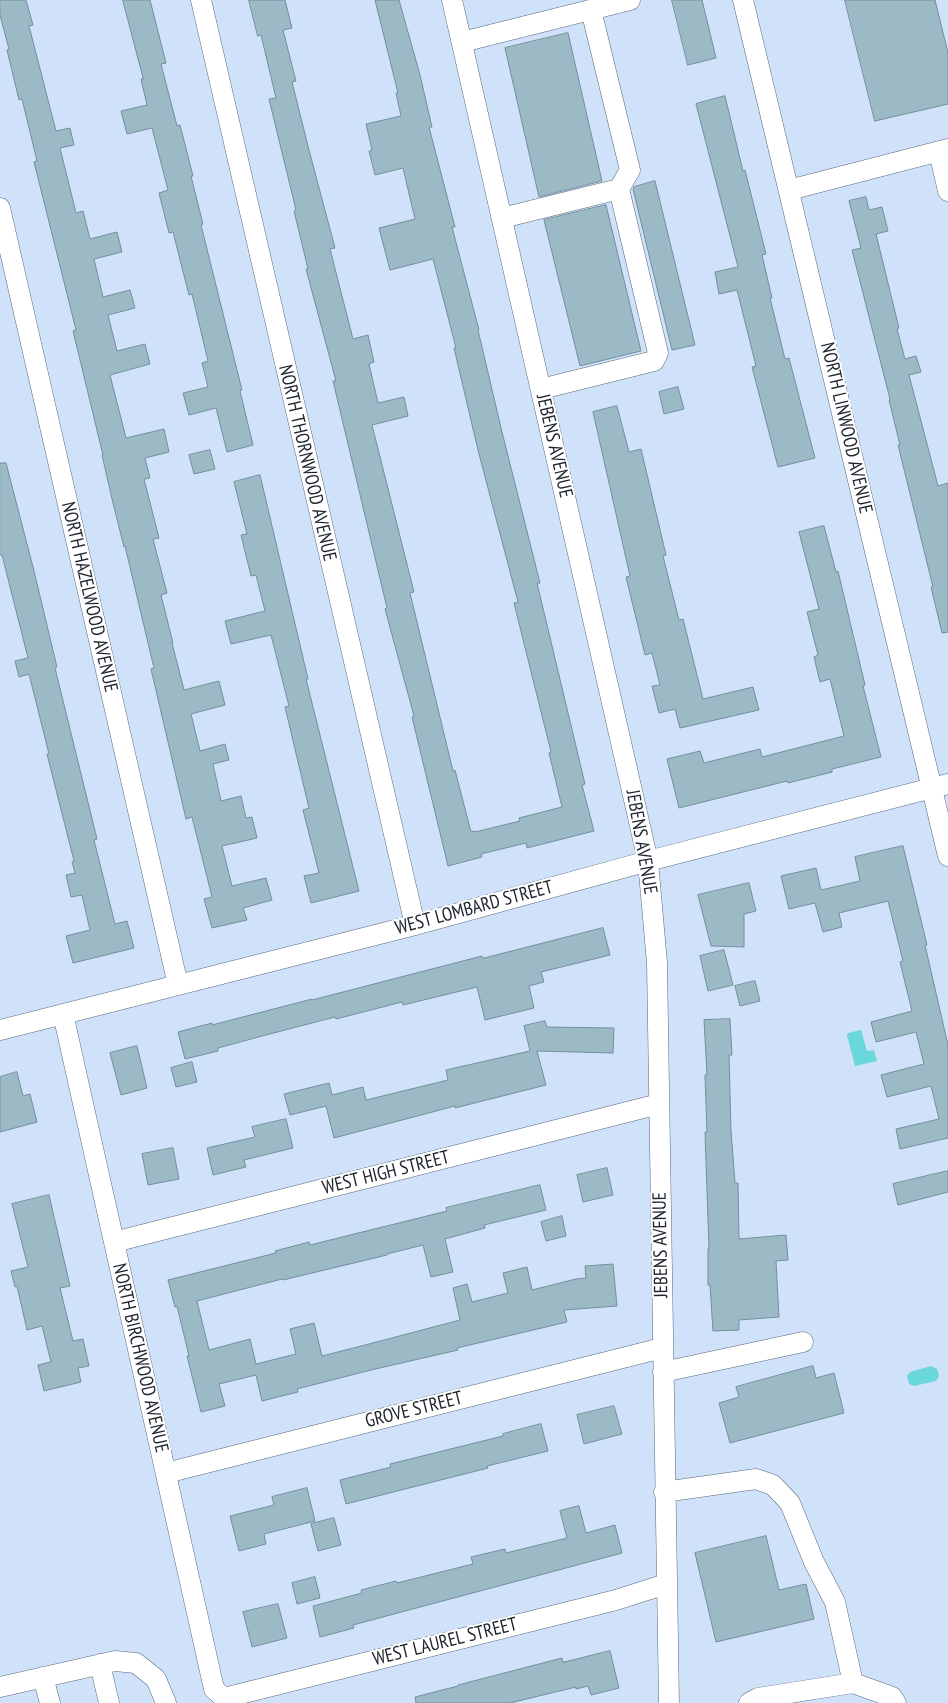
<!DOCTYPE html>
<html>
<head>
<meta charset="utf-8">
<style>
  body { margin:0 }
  canvas { display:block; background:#d0e2f9 }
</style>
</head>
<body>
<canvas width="948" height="1703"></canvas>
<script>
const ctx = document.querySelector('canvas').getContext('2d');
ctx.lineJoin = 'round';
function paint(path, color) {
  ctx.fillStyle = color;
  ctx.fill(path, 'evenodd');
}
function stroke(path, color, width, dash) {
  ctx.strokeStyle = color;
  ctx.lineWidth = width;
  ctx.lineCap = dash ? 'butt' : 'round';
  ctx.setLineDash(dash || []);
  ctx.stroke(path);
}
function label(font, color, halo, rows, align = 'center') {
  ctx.font = font + ' "PT Sans Narrow",sans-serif';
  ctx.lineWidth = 4;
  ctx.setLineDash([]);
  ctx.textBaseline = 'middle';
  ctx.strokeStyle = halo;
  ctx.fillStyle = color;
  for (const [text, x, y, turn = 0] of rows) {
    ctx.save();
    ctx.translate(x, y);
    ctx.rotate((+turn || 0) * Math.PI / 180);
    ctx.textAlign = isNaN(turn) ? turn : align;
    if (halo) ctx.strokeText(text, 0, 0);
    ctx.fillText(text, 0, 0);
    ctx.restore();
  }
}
const water = new Path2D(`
  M 861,1030 L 867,1051 L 874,1050 L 877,1061 L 855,1066 L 847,1035 L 848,1033 Z
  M 931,1366 L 937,1369 L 939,1376 L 936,1381 L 914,1386 L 909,1384 L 907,1376 L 910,1372 Z`);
const building = new Path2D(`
  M 0,0 L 26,0 L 33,25 L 29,26 L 56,131 L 70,128 L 74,145 L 60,148 L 76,213 L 83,211 L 90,239 L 117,232 L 122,252 L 94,259 L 103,297 L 130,290 L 135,308 L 108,315 L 117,351 L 145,344 L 150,364 L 110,375 L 126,438 L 164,429 L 169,452 L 145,458 L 150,478 L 144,479 L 159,538 L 153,539 L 167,593 L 161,595 L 173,643 L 172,643 L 184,690 L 219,681 L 225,705 L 191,714 L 200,751 L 225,744 L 229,760 L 213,764 L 221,801 L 241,796 L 246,818 L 252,817 L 257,838 L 222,846 L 232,886 L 266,878 L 272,900 L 243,908 L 247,920 L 212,928 L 204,899 L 212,897 L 192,817 L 186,819 L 151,669 L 154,668 L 125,546 L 124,547 L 112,499 L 102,455 L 103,455 L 73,331 L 76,330 L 34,162 L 37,161 L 22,99 L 19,100 L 7,50 L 9,49 L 0,15 Z
  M 123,0 L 150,0 L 166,63 L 161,64 L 177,126 L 180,125 L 193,176 L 191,176 L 203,224 L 201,225 L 242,390 L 240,391 L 253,445 L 227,452 L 216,408 L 189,415 L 183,393 L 208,387 L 202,363 L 208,361 L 192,294 L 189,295 L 173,232 L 169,233 L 159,193 L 168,190 L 152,128 L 127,134 L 121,111 L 147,105 L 141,79 L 143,79 Z
  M 249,0 L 285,0 L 292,28 L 283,30 L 296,81 L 292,82 L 309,150 L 335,248 L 330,249 L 353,339 L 368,335 L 374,362 L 369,364 L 378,403 L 404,397 L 408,416 L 372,425 L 414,592 L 410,593 L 453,771 L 455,770 L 471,832 L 475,831 L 475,832 L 520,821 L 519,818 L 562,807 L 549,753 L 551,752 L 514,603 L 518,602 L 478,450 L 454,348 L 456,348 L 433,259 L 390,270 L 379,228 L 415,219 L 403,168 L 375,175 L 369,151 L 372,150 L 366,124 L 401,116 L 396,93 L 398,93 L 375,0 L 399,0 L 420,75 L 432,127 L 429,127 L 455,227 L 452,227 L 479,330 L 478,330 L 502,432 L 540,583 L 537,583 L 585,784 L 582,785 L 594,831 L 527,848 L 526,843 L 481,854 L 482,857 L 448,866 L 412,717 L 414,716 L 385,609 L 387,608 L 333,381 L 336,381 L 306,269 L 308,269 L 294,211 L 296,210 L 269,99 L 276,98 L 261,35 L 258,36 Z
  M 672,0 L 702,0 L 716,58 L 688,65 Z
  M 845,0 L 935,0 L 948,53 L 948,104 L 875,121 Z
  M 568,33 L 602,181 L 539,197 L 505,48 Z
  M 725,96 L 743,171 L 745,170 L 766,254 L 762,255 L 772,298 L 770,298 L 785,359 L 789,358 L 815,458 L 778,467 L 752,367 L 756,366 L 737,290 L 719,294 L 715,272 L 738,267 L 696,104 Z
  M 655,181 L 695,345 L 672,350 L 633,189 L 634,187 Z
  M 866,197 L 869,210 L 882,207 L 888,231 L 876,234 L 899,328 L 897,329 L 905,359 L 916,356 L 921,372 L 909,375 L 938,486 L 948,483 L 948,632 L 942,633 L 931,587 L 933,587 L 898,445 L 900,445 L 889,400 L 890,399 L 852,250 L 861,248 L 849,201 Z
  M 606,205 L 641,351 L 580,366 L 544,220 Z
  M 678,387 L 684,409 L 664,414 L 659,392 Z
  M 617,406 L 629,452 L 641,449 L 666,555 L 663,556 L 679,620 L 683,619 L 703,699 L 753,687 L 759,710 L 680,728 L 675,709 L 659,713 L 652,686 L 660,685 L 652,653 L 645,655 L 626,577 L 630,576 L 593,412 Z
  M 210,450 L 215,469 L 194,474 L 189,455 Z
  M 0,463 L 6,463 L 33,567 L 57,667 L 55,668 L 97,839 L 94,840 L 115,924 L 127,921 L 134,948 L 73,963 L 66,936 L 90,930 L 82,895 L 71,897 L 66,875 L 75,873 L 72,862 L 74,861 L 47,754 L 49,754 L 29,674 L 19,677 L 15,661 L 28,658 L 2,555 L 0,555 Z
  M 260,475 L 308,679 L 306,679 L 359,891 L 311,903 L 304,876 L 319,873 L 303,810 L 309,808 L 285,707 L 289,706 L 271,635 L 231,644 L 225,621 L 265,611 L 256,575 L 251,576 L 241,535 L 247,534 L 234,482 Z
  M 824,526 L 836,572 L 838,571 L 865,685 L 863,686 L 881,757 L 832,769 L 832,772 L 788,783 L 787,781 L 679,808 L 667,759 L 700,751 L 704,763 L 760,749 L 762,757 L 844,736 L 830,679 L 820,682 L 814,657 L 818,655 L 807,612 L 819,609 L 799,532 Z
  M 903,846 L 927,945 L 925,945 L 948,1045 L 948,1138 L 900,1149 L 896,1129 L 939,1119 L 931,1086 L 887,1097 L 881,1075 L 924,1064 L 916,1032 L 876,1042 L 871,1022 L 912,1011 L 900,962 L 903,961 L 888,901 L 839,913 L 842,927 L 823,932 L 815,903 L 789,909 L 781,876 L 816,868 L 821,890 L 860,881 L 855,857 Z
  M 749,883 L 756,911 L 744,914 L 744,947 L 711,946 L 698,895 Z
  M 603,928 L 610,955 L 541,972 L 544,982 L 529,986 L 534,1008 L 485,1020 L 477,987 L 403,1005 L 402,1002 L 336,1019 L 335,1017 L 266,1035 L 218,1048 L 218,1051 L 185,1059 L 178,1032 L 212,1023 L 212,1025 L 312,999 L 312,1000 L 482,956 L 483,958 Z
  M 724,950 L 733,985 L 708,991 L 700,956 Z
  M 755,981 L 760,1001 L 740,1006 L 735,986 Z
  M 730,1019 L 732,1055 L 729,1055 L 731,1131 L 735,1183 L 738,1183 L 739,1239 L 786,1235 L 788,1260 L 776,1261 L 779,1317 L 739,1320 L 739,1330 L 713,1331 L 710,1285 L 708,1285 L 708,1249 L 709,1249 L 705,1132 L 707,1132 L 705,1075 L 707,1074 L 704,1020 Z
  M 545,1021 L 547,1027 L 614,1028 L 613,1053 L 537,1051 L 546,1085 L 455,1108 L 455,1106 L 334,1138 L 326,1106 L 290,1115 L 284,1094 L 329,1083 L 332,1095 L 363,1087 L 366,1100 L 448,1080 L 446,1070 L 530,1051 L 524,1026 Z
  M 137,1046 L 147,1088 L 121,1095 L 110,1053 Z
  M 192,1062 L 197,1082 L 176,1087 L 171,1068 Z
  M 17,1072 L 23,1096 L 30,1094 L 37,1122 L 0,1132 L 0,1077 Z
  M 286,1119 L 293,1148 L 244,1160 L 246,1167 L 213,1175 L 207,1148 L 255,1137 L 252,1127 Z
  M 173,1148 L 179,1179 L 148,1185 L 142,1154 Z
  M 607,1168 L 613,1195 L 583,1202 L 577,1175 Z
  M 948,1171 L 948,1192 L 898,1205 L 893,1184 Z
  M 540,1185 L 546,1210 L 484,1225 L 485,1228 L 445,1239 L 453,1272 L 431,1277 L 423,1245 L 387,1254 L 387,1255 L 283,1280 L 282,1279 L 197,1301 L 209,1350 L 250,1339 L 256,1364 L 296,1354 L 290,1329 L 314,1323 L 322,1356 L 365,1345 L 460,1320 L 453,1288 L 467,1284 L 472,1302 L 508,1293 L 503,1273 L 527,1267 L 532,1290 L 576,1279 L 586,1278 L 585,1266 L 613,1264 L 617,1306 L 564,1310 L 567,1322 L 457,1348 L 458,1350 L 371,1370 L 297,1389 L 298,1392 L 262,1401 L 256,1375 L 219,1384 L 225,1406 L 201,1412 L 187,1356 L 189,1356 L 177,1306 L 175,1307 L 168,1280 L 276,1253 L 275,1251 L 309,1242 L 310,1245 L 447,1211 L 446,1208 Z
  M 49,1195 L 70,1286 L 60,1288 L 73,1341 L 83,1339 L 89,1366 L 78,1368 L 81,1382 L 44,1391 L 38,1365 L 51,1362 L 42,1326 L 27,1330 L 17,1286 L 15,1287 L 11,1271 L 28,1267 L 12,1204 Z
  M 562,1216 L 566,1236 L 546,1241 L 541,1222 Z
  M 813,1366 L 816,1378 L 834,1373 L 844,1413 L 730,1443 L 719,1403 L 739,1397 L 736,1387 Z
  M 614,1406 L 622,1434 L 584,1444 L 577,1415 Z
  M 541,1424 L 548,1451 L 487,1466 L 488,1468 L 346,1504 L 340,1480 L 391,1467 L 390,1464 L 503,1436 L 503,1434 Z
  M 307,1488 L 315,1521 L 264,1534 L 266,1544 L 239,1551 L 230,1516 L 274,1505 L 272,1497 Z
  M 579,1506 L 586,1533 L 615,1525 L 622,1553 L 353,1625 L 354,1628 L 320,1637 L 313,1606 L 362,1593 L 361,1590 L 396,1581 L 397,1583 L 473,1564 L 471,1557 L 505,1549 L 506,1553 L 567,1538 L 560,1511 Z
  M 334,1518 L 341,1545 L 318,1551 L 311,1524 Z
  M 766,1536 L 779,1590 L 806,1584 L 814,1619 L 716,1642 L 695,1553 Z
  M 315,1577 L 320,1598 L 297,1604 L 292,1583 Z
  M 278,1604 L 287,1638 L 252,1647 L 243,1612 Z
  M 610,1651 L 619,1688 L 591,1695 L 588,1686 L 576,1689 L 576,1687 L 510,1703 L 416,1703 L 415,1697 L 458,1686 L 458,1685 L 562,1658 L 563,1662 Z`);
const minor = new Path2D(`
  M 201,0 L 415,925
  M 452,0 L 648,861 L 657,963 L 669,1703
  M 743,0 L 948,856
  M 591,10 L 630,170 L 619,189
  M 462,42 L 630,0
  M 939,152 L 948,191
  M 789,190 L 948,149
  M 0,208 L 178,985
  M 502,218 L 619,189 L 658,353 L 654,361 L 541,389
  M 63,1014 L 214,1689 L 224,1698 L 616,1600 L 666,1584
  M 0,1030 L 415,925 L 648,861 L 948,784
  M 114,1242 L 659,1104
  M 663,1372 L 803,1342
  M 166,1473 L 662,1348
  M 664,1492 L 756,1479 L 773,1485 L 790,1503 L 814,1562 L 835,1602 L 853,1683
  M 100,1664 L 109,1703
  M 43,1677 L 50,1703
  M 0,1687 L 115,1661 L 136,1663 L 156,1679 L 166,1703
  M 749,1703 L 758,1698 L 853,1683 L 892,1697 L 896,1703`);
const streetNames = [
  ["NORTH LINWOOD AVENUE",846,428,77],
  ["JEBENS AVENUE",554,446,77],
  ["NORTH THORNWOOD AVENUE",307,463,77],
  ["NORTH HAZELWOOD AVENUE",89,597,77],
  ["JEBENS AVENUE",641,842,80],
  ["WEST LOMBARD STREET",474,908,-15],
  ["WEST HIGH STREET",386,1173,-14],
  ["JEBENS AVENUE",661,1245,-91],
  ["NORTH BIRCHWOOD AVENUE",140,1358,77],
  ["GROVE STREET",414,1410,-14],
  ["WEST LAUREL STREET",445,1642,-14]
];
paint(water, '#6ad7da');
paint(building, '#9cb9c6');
stroke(building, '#738f9c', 1);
stroke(minor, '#58687c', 21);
stroke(minor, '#fff', 20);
label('19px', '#1e242d', '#fff', streetNames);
</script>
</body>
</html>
